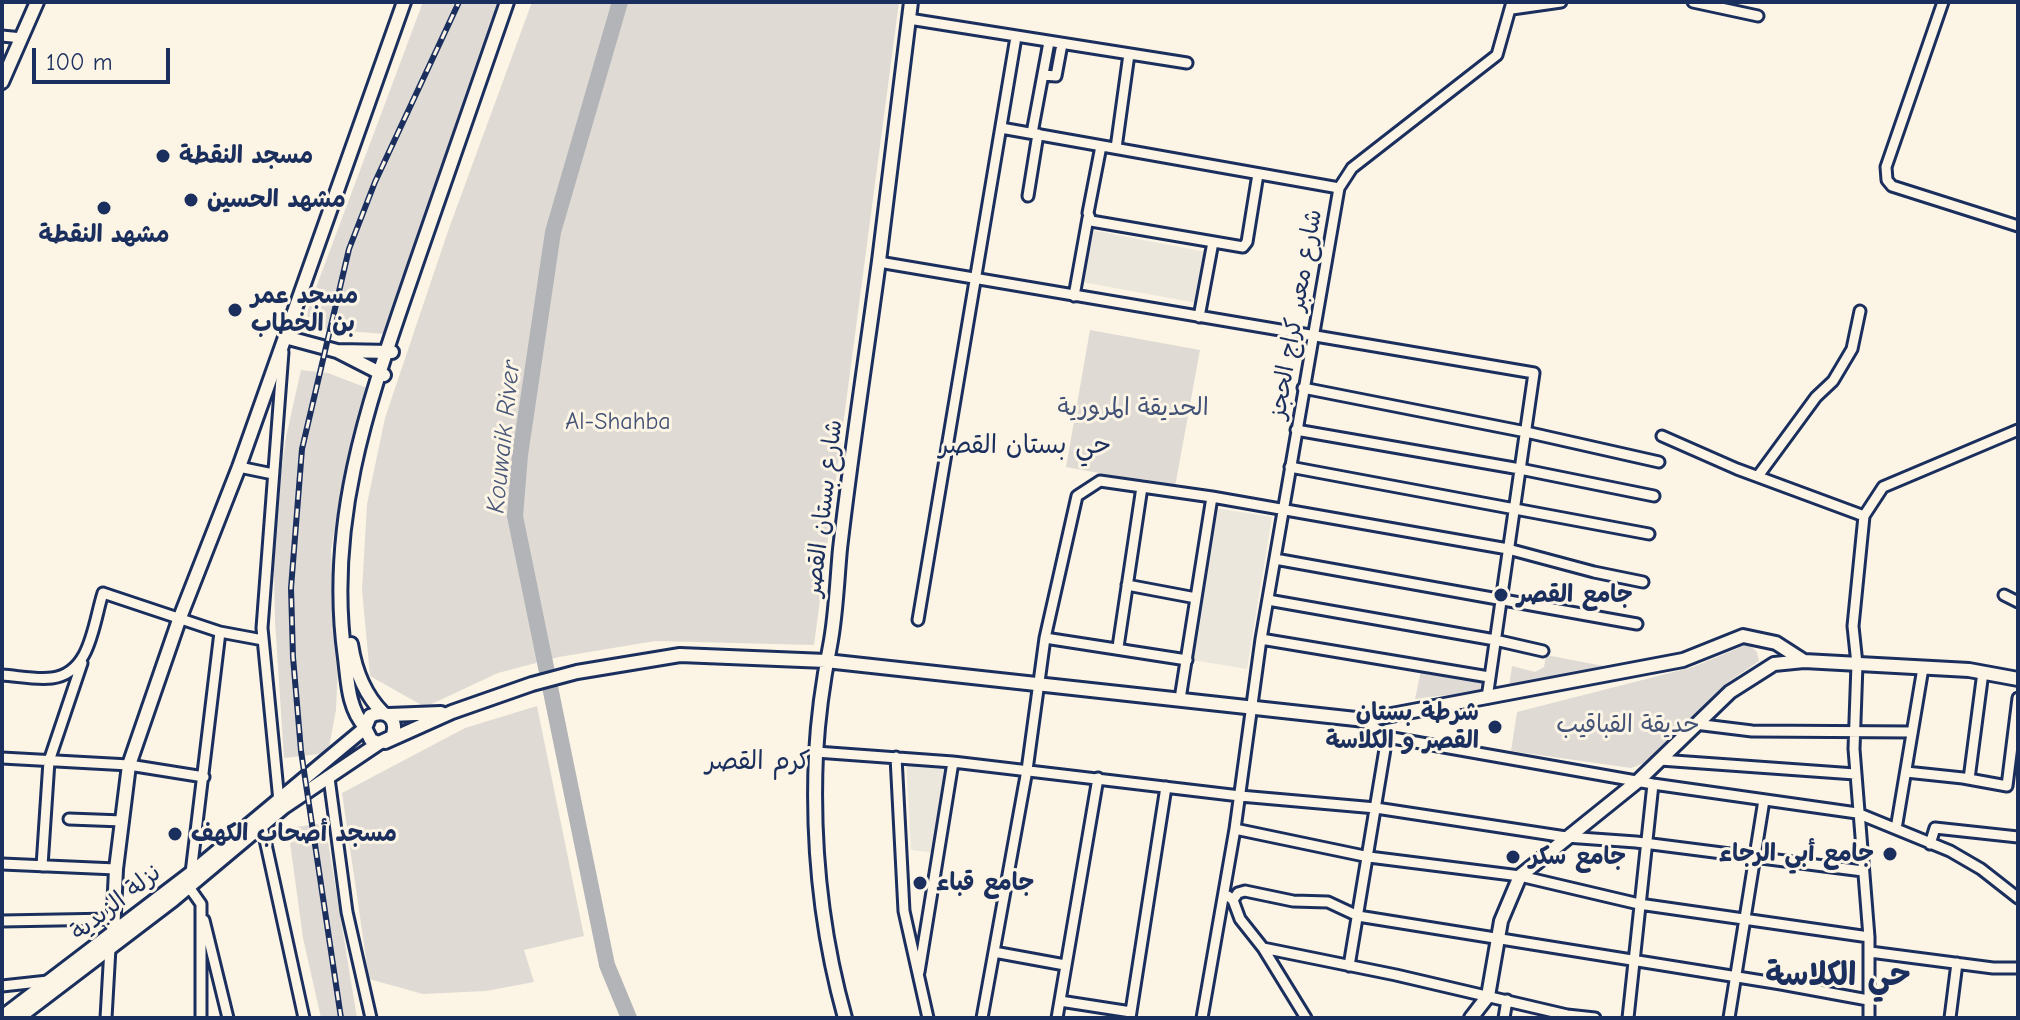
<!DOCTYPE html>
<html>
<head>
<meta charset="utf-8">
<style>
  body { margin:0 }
  #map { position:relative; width:2020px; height:1020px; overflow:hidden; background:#fcf5e5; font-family:"Comic Neue",sans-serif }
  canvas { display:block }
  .frame { position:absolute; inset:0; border:4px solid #1b2f5e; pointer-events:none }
  .scale { position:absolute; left:32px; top:48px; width:138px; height:36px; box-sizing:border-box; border:4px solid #1b2f5e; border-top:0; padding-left:10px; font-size:24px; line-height:28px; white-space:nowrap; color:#1b2f5e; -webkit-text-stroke:6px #fcf5e5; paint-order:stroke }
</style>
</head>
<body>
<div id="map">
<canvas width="2020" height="1020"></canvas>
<div class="frame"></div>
<div class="scale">100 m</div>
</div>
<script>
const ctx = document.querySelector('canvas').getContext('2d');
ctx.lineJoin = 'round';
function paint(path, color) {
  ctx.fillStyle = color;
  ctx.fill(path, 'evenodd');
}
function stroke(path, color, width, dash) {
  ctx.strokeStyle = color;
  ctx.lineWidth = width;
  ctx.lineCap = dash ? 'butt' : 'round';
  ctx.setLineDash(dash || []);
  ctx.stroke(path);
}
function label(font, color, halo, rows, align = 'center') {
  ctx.font = font + ' "Comic Neue","Playpen Sans Arabic",sans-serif';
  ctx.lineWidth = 6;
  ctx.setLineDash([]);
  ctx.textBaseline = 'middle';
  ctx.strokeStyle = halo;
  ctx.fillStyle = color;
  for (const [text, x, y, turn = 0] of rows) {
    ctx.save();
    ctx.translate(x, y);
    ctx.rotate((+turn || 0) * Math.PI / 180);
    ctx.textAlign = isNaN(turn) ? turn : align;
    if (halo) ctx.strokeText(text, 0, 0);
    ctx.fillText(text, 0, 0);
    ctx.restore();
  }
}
const built = new Path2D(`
  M 1091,230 L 1206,252 L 1197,303 L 1082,282 Z
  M 1216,508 L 1272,517 L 1247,669 L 1192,660 Z
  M 906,760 L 950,765 L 936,853 L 911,850 Z`);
const green = new Path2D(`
  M 423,2 L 500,2 L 385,334 L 322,329 L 307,320 L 308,309 Z
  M 532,2 L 899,2 L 814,645 L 655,641 L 559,657 L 498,673 L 425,707 L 370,676 L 362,590 L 367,504 L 385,418 L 448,231 Z
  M 1090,330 L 1200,350 L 1175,487 L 1066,467 Z
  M 301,370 L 328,373 L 367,388 L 345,466 L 331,550 L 338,665 L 336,710 L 328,753 L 284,758 L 275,621 L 273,533 L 286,437 Z
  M 1748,644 L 1757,652 L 1759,661 L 1727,683 L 1647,762 L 1631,768 L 1511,751 L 1517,712 L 1693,667 Z
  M 1546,655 L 1614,668 L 1509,686 L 1512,666 L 1535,672 L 1544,667 Z
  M 1421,671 L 1481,680 L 1480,691 L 1415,699 Z
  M 537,706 L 584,936 L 524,950 L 534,982 L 486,991 L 423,994 L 369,979 L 342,793 L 465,728 Z
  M 325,823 L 357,1018 L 321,1018 L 303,938 L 288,828 Z`);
const river = new Path2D(`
  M 620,2 L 553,232 L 520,455 L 515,516 L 607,965 L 629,1018`);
const street = new Path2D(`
  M 1693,2 L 1758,16
  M 1943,2 L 1886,167 L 1887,180 L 1892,186 L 2018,226
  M 1512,9 L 1561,2
  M 909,19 L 1187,63
  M 2,36 L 22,38
  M 1043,75 L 1056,76 L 1062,44
  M 1001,128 L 1339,188
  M 1032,133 L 1049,42
  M 1101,146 L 1088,213 L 1091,221 L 1243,247 L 1247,242 L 1258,174
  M 1116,148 L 1129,54
  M 1028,196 L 1038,134
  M 879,262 L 1534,373 L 1487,698
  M 1074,296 L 1088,218
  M 1199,317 L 1213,242
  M 1303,388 L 1526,432 L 1659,462
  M 1296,430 L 1520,469 L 1654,496
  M 1662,436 L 1737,469 L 1864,516 L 1883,487 L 2018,430
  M 239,467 L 273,474
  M 1290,467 L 1649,534
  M 1758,476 L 1816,397 L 1833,381 L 1852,349 L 1860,311
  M 1864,516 L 1853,626 L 1857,664 L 1854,749 L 1869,937 L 1869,1018
  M 1275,559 L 1637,624
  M 1127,585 L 1196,598
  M 2004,595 L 2018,602
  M 1268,600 L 1495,640 L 1543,651
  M 918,620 L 1016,37
  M 220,632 L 263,640
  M 1045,638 L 1187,660
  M 1261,639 L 1489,677
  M 1118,647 L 1142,487
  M 2,675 C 18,676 36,680 52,678 C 91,673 93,624 103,593 L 220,632 L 191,873
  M 1180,699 L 1212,497
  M 1365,720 L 1387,737 L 1653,784 L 1857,813 L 1950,851 L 1981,869 L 2018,898
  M 1695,724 L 1752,731 L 1912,732
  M 816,752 L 953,762 L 1240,796 L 1376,808 L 1566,837 L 1636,842 L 1863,871
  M 896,757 L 904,911 L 928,1018
  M 2,758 L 129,765 L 204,777
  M 1660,760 L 1855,774
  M 1906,772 L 1963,778 L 2007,786 L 2018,698
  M 329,778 L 347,912 L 371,1018
  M 1969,779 L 1983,672
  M 279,801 L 262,628 L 283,352
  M 69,819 L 123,821
  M 262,826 L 304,1018
  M 1235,829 L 1369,857 L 1520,876 L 1639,904 L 1869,937
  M 1896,829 L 1923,668
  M 1930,844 L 1935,828 L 2018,837
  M 2,864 L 116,869
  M 42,866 L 49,761 L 82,663
  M 189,887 L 201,904 L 201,1018
  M 1228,896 L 1233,900 L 1240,919 L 1263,948 L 1306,1018
  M 1233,900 L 1238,893 L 1245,891 L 1293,901 L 1328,902 L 1358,916 L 1781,984 L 1868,1000
  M 204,920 L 228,1018
  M 2,921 L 113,919
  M 1263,948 L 1396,975 L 1567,1015 L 1595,1018
  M 994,952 L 1065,965
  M 1870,952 L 1993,968 L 2018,968
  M 1349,966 L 1387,737
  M 919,972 L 953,762
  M 2,986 L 48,981
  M 1060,1001 L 1131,1012
  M 106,1018 L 110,948
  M 982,1018 L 1027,770 L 1045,638 L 1077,496 L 1100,481 L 1212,497 L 1508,549 L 1594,572 L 1643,582
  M 1057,1018 L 1098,778
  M 1130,1018 L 1166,787
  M 1202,1018 L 1235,829 L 1261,639 L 1339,188 L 1352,168 L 1497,55 L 1512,2
  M 1504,1018 L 1507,1000
  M 1628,1018 L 1653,784
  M 1729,1018 L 1764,800
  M 1950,1018 L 1957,963`);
const secondary = new Path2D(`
  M 2,82 L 37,2
  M 285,337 L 337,351 L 384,375
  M 337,351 L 392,352
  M 351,644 C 355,670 364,694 383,713
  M 389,715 L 441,713
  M 365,727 C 348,708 348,682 345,658 C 325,516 372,393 417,261 C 447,175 477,88 507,2
  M 385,742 L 452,712 L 532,684 L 577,672 L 680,655 L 826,661 L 1365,720 L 1683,660 L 1743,636 L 1776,643 L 1804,661
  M 113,934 L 116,869 L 129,765 L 179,620 L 239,467 L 404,2
  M 2,1017 L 191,873 L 365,728 L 370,716 C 387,708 399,720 392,737 L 379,743 L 371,740 L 365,728
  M 18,1018 L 173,900 L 284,807 L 379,743
  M 845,1018 C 821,932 812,843 816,754 C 818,718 823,681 830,646 C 836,615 837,581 840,549 C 851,453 866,357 879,261 C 890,175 900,88 911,2
  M 1471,1018 L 1488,996 L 1501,921 L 1520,876 L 1638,781 L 1730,692 L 1774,664 L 1804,661 L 1969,670 L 2018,679`);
const rail = new Path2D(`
  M 341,1018 L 301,751 L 293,657 L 291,588 L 302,449 L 349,249 L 375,182 L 459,2`);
const markers = [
  [163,156,8,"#1b2f5e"],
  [191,200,8,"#1b2f5e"],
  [104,208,8,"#1b2f5e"],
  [235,310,8,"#1b2f5e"],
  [1501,595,8,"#1b2f5e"],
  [1495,727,8,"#1b2f5e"],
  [175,834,8,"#1b2f5e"],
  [1890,854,8,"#1b2f5e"],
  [1513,857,8,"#1b2f5e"],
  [920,883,8,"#1b2f5e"]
];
const poiNames = [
  ["مسجد النقطة",179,156],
  ["مشهد الحسين",207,200],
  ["مشهد النقطة",104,235,"center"],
  ["مسجد عمر",251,296],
  ["بن الخطاب",251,324],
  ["جامع القصر",1517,595],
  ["شرطة بستان",1479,713,"right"],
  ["القصر و الكلاسة",1479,741,"right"],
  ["مسجد أصحاب الكهف",191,834],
  ["جامع أبي الرجاء",1874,854,"right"],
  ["جامع سكر",1529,857],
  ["جامع قباء",936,883]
];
const streetNames = [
  ["شارع معبر كراج الحجز",1296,314,-80],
  ["شارع بستان القصر",824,508,-83],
  ["نزلة الزبدية",116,903,-38]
];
const parkNames = [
  ["الحديقة المرورية",1133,408],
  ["Al-Shahba",618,422],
  ["حديقة القباقيب",1628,725]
];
const waterNames = [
  ["Kouwaik River",504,437,-84]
];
const neighbourhoodNames = [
  ["حي بستان القصر",1025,446],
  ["كرم القصر",758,762]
];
const districtNames = [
  ["حي الكلاسة",1838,976]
];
paint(built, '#ece7dc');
paint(green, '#dfdbd4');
stroke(river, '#b2b4b8', 16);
stroke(street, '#1b2f5e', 15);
stroke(secondary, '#1b2f5e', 18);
stroke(street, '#fcf5e5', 9);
stroke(secondary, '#fcf5e5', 12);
stroke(rail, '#1b2f5e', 6);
stroke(rail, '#fcf5e5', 3, [9]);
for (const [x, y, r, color] of markers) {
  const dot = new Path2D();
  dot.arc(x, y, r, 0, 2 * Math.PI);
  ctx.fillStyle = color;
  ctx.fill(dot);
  stroke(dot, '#fcf5e5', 3);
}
label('bold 24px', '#1b2f5e', '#fcf5e5', poiNames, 'left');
label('24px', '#1b2f5e', '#fcf5e5', streetNames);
label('24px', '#425176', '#fcf5e5', parkNames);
label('italic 26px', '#485779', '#fcf5e5', waterNames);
label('26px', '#1b2f5e', '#fcf5e5', neighbourhoodNames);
label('bold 32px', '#1b2f5e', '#fcf5e5', districtNames);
</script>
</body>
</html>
